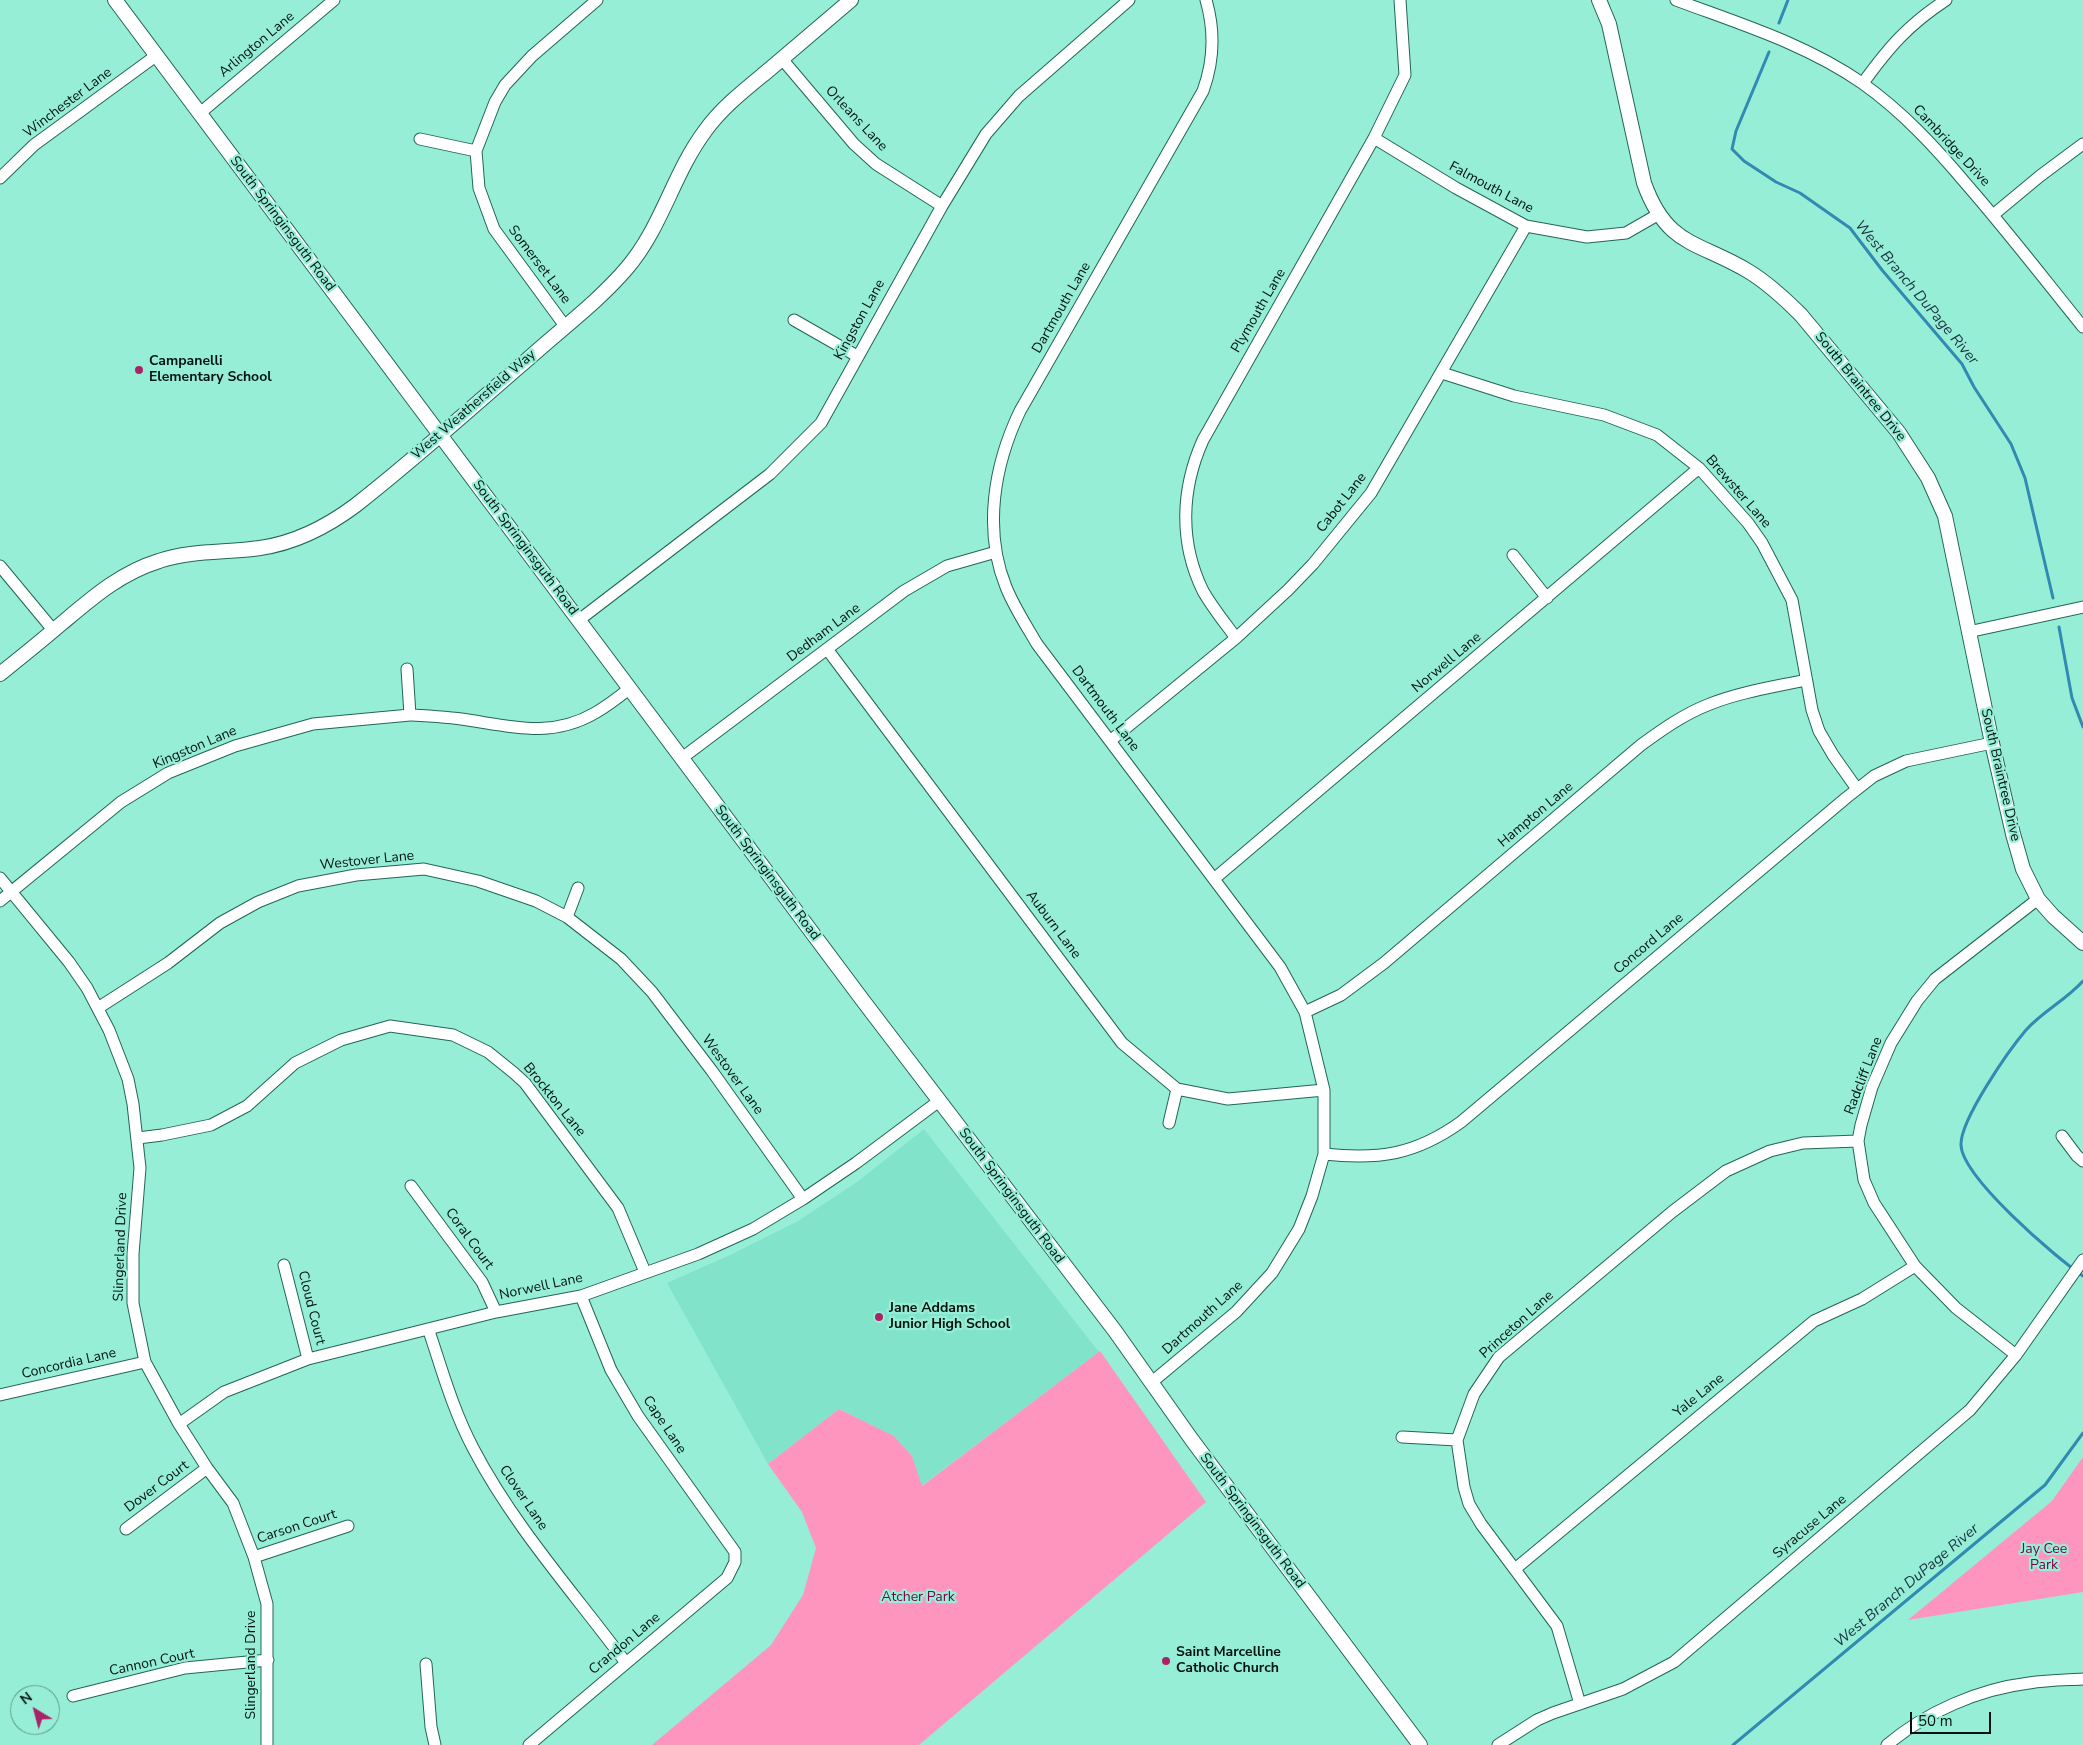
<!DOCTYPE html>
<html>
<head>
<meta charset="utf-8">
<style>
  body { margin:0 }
  #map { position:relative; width:2083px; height:1745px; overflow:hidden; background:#97eed7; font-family:"Nunito Sans",sans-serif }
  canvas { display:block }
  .north { position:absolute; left:10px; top:1685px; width:50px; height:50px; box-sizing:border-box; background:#97eed7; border:1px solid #5b9686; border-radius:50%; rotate:323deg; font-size:14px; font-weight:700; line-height:20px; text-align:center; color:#00130d }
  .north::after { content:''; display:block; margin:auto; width:18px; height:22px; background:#aa2268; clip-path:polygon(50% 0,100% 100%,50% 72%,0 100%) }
  .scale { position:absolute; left:1910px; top:1712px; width:81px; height:22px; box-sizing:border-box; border:2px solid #00130d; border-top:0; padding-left:6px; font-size:15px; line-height:18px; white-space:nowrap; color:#00130d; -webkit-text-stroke:4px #97eed7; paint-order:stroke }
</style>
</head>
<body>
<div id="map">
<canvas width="2083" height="1745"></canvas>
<div class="north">N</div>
<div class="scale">50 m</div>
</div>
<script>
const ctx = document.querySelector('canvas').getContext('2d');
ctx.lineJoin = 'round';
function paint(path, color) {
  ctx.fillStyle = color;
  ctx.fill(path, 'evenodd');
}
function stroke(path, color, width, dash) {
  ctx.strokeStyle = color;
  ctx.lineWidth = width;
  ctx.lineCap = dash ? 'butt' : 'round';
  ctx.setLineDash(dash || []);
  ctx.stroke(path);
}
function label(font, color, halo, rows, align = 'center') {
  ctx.font = font + ' "Nunito Sans",sans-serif';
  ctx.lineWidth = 4.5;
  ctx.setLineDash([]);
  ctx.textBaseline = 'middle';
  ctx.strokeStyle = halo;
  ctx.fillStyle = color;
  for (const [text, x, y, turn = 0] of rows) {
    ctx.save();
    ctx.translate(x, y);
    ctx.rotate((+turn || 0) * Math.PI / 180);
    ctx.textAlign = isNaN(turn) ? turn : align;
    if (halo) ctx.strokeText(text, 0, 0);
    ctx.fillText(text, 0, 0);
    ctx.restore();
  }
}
const built = new Path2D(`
  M 924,1129 L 1099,1352 L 921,1486 L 912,1456 L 894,1436 L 839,1409 L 768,1464 L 667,1283 L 730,1255 L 798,1221 L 857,1182 Z`);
const green = new Path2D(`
  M 1100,1351 L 1206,1502 L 919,1745 L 652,1745 L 771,1645 L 803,1595 L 816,1548 L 802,1512 L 768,1464 L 839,1409 L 894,1436 L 912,1456 L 922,1486 Z
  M 2083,1457 L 2083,1592 L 1908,1620 L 2052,1501 Z`);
const stream = new Path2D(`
  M 1779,23 L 1788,0
  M 1769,52 L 1736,131 L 1732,149 L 1744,161 L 1776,182 L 1800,193 L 1850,228 L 1882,270 L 1962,364 L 1974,387 L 2011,444 L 2025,478 L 2053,598
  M 2059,627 L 2072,698 L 2083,727
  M 2083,981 C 2066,1000 2043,1011 2026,1030 C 2009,1050 1960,1120 1961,1145 C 1962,1177 2055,1257 2083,1276
  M 1733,1745 L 2045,1485 L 2083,1433`);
const minor = new Path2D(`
  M 1676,0 C 1740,24 1806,44 1862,83 C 1903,112 1936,148 1968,186 C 2008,232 2045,280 2083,327
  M 782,59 L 854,144 L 876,164 L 942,206
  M 1863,83 C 1889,47 1908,25 1946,0
  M 199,114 L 334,0
  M 1374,138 L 1456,188 L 1526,226 L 1587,237 L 1626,233 L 1659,214
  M 420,139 L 476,151
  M 0,178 L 34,145 L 157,55
  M 1993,215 L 2040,176 L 2083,144
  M 794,320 L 857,356
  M 565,326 L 494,229 L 479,188 L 476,151 L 495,102 L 505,85 L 532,56 L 597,0
  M 1442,373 L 1514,396 L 1604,415 L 1657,435 L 1699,468 L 1748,523 L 1762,543 L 1792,600 L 1812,710 L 1819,731 L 1833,755 L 1857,789
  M 1513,555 L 1547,598
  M 0,566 L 54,631
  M 579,620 L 770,474 L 821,423 L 942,206 L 986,134 L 1019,96 L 1129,0
  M 1968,632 L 2083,607
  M 1236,638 C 1225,623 1212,607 1203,591 C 1179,542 1181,489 1203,440 L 1374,138 L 1405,75 L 1400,0
  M 827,649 L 1122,1043 L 1177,1089 L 1228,1099 L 1324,1090
  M 410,715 C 429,716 449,717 468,720 C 513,727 552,738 595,713 C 607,706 619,697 630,688
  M 1110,741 L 1236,638 L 1288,590 L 1313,564 L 1371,493 L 1526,226
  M 682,758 L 904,591 L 947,566 L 996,552
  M 0,878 L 69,962 L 87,988 L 109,1030 L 128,1079 L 133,1104 L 140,1168 L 133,1254 L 133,1303 L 145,1362 L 179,1424 L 207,1468 L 233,1503 L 254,1557 L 267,1604 L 267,1745
  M 1214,879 L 1699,468
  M 0,901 L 121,802 L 168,773 L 235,746 L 313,724 L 410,715 L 407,669
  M 567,917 L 578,888
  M 98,1008 L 168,963 L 220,923 L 258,902 L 298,886 L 356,875 L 424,869 L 478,881 L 536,901 L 567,917 L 621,959 L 652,992 L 712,1071 L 803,1199
  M 1305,1012 L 1341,995 L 1384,963 L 1641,745 C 1663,729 1684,714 1710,704 C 1740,692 1774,687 1806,680
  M 1169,1123 L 1177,1089
  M 2062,1136 L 2077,1156 L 2083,1161
  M 138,1138 L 162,1135 L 211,1125 L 247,1106 L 295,1063 L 341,1040 L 390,1026 L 453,1035 L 488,1052 L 514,1073 L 525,1083 L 618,1208 L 645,1272
  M 1324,1154 C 1378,1160 1415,1155 1461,1122 L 1846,798 L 1874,776 L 1906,761 L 1992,743
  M 411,1186 L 482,1282 L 496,1312
  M 284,1265 L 308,1359
  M 429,1331 C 442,1370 453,1410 473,1448 C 513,1525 574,1593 626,1663
  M 2016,1355 L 1956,1308 L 1915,1266 L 1874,1203 L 1864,1180 L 1858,1141 L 1861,1125 L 1872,1087 L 1891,1043 L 1917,1001 L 1935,979 L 2038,899
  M 1152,1382 L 1236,1312 L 1272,1273 L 1299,1229 L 1312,1196 L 1324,1154 L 1324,1090 L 1305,1012 L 1280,967 L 1037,644 C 1026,625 1014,607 1006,587 C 983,530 994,465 1020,411 L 1203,91 C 1214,61 1215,31 1206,0
  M 0,1395 L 145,1362
  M 179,1424 L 224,1392 L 308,1359 L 496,1312 L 581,1296 L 698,1254 L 753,1229 L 803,1199 L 856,1163 L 939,1101
  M 1402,1437 L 1457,1440
  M 126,1529 L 207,1468
  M 254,1557 L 348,1526
  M 1515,1569 L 1814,1321 L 1862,1299 L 1915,1266
  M 426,1664 L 431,1727 L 435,1745
  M 73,1696 L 185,1668 L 268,1660
  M 1580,1704 L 1557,1626 L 1481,1524 L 1469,1504 L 1464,1487 L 1457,1440 L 1474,1394 L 1499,1357 L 1672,1212 L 1726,1171 L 1770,1151 L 1803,1143 L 1858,1141
  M 529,1745 L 727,1578 L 735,1562 L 735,1552 L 638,1416 L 611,1370 L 581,1296
  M 1498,1745 L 1537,1720 L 1553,1713 L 1623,1689 L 1674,1662 L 1970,1410 L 2016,1355 L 2083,1260
  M 1887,1745 C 1926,1712 1979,1689 2029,1683 C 2047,1680 2065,1680 2083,1679`);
const tertiary = new Path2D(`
  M 115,0 L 864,1002 L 1115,1331 L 1192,1440 L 1420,1745
  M 1599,0 L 1609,24 L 1644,183 C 1667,247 1698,241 1748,271 C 1768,283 1785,299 1801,315 L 1899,433 L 1928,478 L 1945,516 L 1992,743 L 2013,834 L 2023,869 L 2038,899 L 2053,916 L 2083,943
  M 0,674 C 20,658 41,641 61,624 C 92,598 120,573 159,561 C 192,550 226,553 260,548 C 295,543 328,526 356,505 C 415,459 471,408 528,359 C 561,329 598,302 627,268 C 662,227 673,174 705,131 C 722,107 747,88 770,69 C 797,46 824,23 851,0`);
const markers = [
  [139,370,5,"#aa2268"],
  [879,1317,5,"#aa2268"],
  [1166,1661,5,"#aa2268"]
];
const streetNames = [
  ["Arlington Lane",257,45,-40],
  ["Winchester Lane",68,103,-37],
  ["Orleans Lane",856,119,47],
  ["Cambridge Drive",1951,146,47],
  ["Falmouth Lane",1491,188,28],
  ["South Springinsguth Road",282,224,53],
  ["Somerset Lane",539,265,53],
  ["Dartmouth Lane",1062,308,-60],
  ["Plymouth Lane",1259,311,-60],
  ["Kingston Lane",860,320,-61],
  ["South Braintree Drive",1860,387,51],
  ["West Weathersfield Way",474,405,-41],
  ["Brewster Lane",1738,492,49],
  ["Cabot Lane",1342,503,-52],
  ["South Springinsguth Road",525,548,53],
  ["Dedham Lane",824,633,-37],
  ["Norwell Lane",1447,663,-40],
  ["Dartmouth Lane",1105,709,53],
  ["Kingston Lane",195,748,-23],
  ["South Braintree Drive",2000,775,77],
  ["Hampton Lane",1536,815,-40],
  ["Westover Lane",367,861,-6],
  ["South Springinsguth Road",767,873,53],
  ["Auburn Lane",1053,925,53],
  ["Concord Lane",1649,944,-40],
  ["Westover Lane",732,1075,54],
  ["Radcliff Lane",1864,1076,-69],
  ["Brockton Lane",554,1100,51],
  ["South Springinsguth Road",1011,1196,53],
  ["Coral Court",469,1239,54],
  ["Slingerland Drive",121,1247,-88],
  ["Norwell Lane",541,1287,-12],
  ["Cloud Court",311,1308,76],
  ["Dartmouth Lane",1203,1318,-42],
  ["Princeton Lane",1517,1325,-42],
  ["Concordia Lane",69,1364,-13],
  ["Yale Lane",1699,1396,-39],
  ["Cape Lane",664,1425,56],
  ["Dover Court",157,1487,-37],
  ["Clover Lane",523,1498,56],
  ["South Springinsguth Road",1252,1521,53],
  ["Carson Court",297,1527,-18],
  ["Syracuse Lane",1810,1527,-40],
  ["Crandon Lane",625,1644,-40],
  ["Cannon Court",152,1663,-12],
  ["Slingerland Drive",252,1665,-90]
];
const poiNames = [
  ["Campanelli",149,362],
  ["Elementary School",149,378],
  ["Jane Addams",889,1309],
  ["Junior High School",889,1325],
  ["Saint Marcelline",1176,1653],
  ["Catholic Church",1176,1669]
];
const parkNames = [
  ["Jay Cee",2044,1550],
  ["Park",2044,1566],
  ["Atcher Park",918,1598]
];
const waterNames = [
  ["West Branch DuPage River",1916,293,50],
  ["West Branch DuPage River",1907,1586,-40]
];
paint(built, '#81e4ca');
paint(green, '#fe95bf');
stroke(stream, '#3289b2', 3);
stroke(minor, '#216656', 13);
stroke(tertiary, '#216656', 16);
stroke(minor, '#fff', 11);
stroke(tertiary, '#fff', 14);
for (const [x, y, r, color] of markers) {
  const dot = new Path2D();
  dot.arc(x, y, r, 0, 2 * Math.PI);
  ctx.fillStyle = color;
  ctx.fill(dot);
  stroke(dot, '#97eed7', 2);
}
label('14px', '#00130d', '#97eed7', streetNames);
label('bold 14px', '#00130d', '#97eed7', poiNames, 'left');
label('14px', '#7d0048', '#97eed7', parkNames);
label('italic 15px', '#1a3240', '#97eed7', waterNames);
</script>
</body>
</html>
